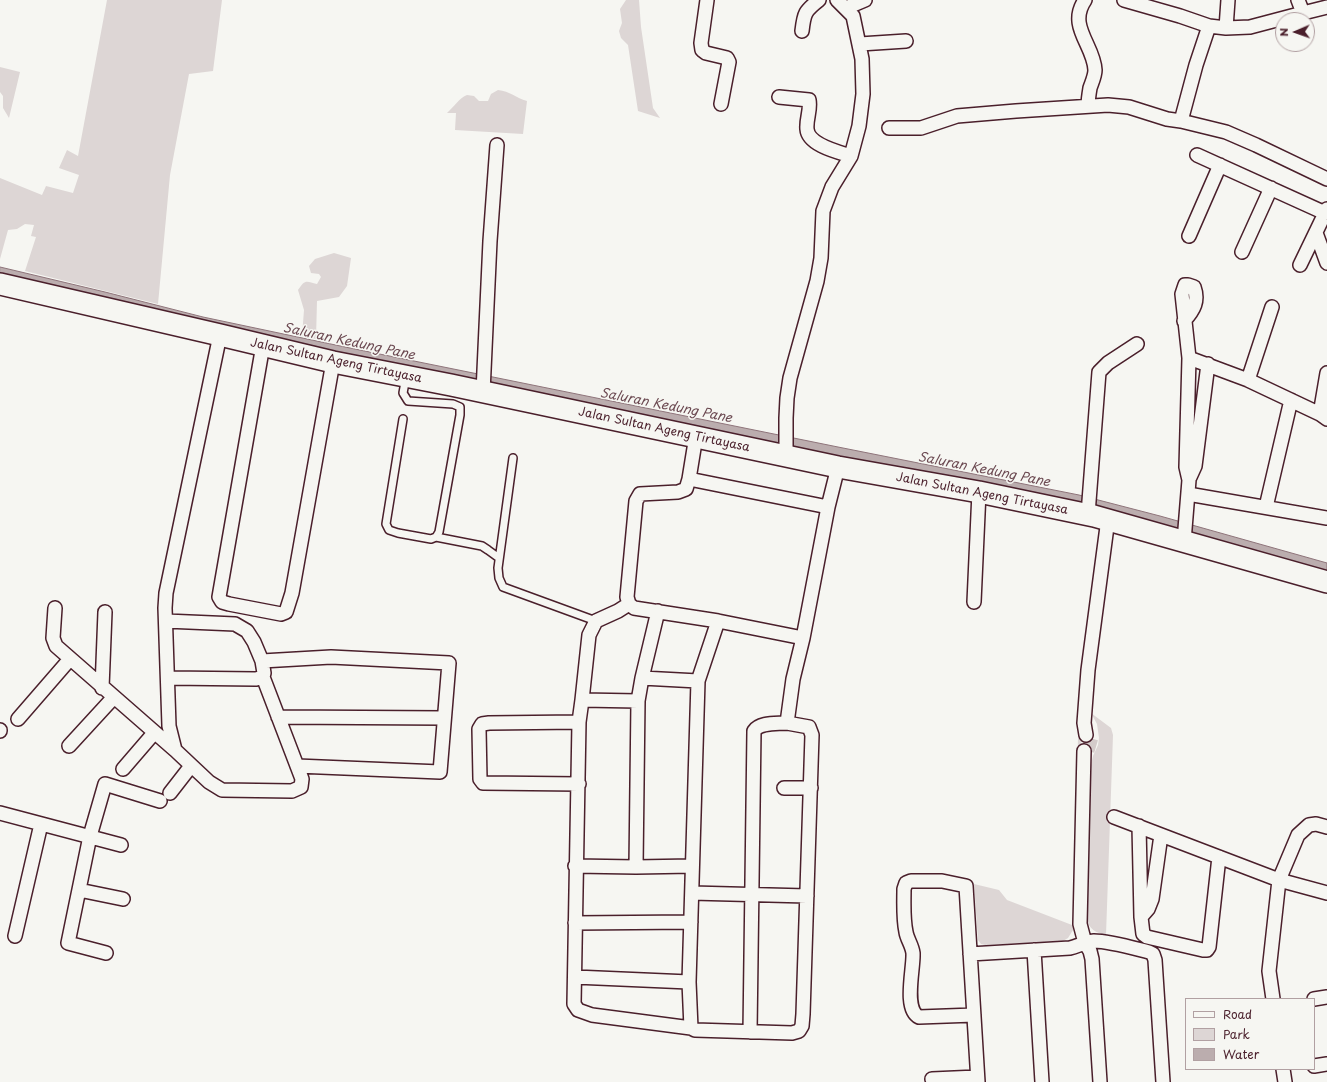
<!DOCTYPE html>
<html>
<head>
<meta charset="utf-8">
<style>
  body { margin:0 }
  #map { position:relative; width:1327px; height:1082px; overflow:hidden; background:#f6f6f2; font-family:"Playpen Sans",sans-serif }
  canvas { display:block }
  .legend { position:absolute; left:1185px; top:998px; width:130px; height:72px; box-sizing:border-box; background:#f6f6f2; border:1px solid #b1a0a2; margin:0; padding:5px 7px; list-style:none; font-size:12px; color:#4a1f2b }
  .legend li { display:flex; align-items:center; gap:8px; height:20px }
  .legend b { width:20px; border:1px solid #b1a0a2 }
  .north { position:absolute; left:1275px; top:12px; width:40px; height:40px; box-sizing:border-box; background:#f6f6f2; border:1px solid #b1a0a2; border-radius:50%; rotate:268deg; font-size:11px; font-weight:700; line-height:16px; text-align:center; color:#4a1f2b }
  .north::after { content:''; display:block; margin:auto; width:14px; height:18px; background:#4a1f2b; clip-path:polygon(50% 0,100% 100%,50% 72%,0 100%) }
</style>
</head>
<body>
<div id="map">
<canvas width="1327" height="1082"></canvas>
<ul class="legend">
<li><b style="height:5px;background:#f6f6f2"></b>Road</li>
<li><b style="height:11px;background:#ddd6d5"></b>Park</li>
<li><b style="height:11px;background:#bbadae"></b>Water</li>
</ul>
<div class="north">N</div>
</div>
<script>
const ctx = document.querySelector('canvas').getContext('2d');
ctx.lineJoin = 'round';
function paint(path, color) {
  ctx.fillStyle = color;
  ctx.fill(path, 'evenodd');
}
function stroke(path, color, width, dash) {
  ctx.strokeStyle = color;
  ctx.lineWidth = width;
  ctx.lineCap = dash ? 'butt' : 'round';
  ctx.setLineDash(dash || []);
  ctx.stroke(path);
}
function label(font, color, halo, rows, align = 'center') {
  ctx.font = font + ' "Playpen Sans",sans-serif';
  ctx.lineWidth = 3;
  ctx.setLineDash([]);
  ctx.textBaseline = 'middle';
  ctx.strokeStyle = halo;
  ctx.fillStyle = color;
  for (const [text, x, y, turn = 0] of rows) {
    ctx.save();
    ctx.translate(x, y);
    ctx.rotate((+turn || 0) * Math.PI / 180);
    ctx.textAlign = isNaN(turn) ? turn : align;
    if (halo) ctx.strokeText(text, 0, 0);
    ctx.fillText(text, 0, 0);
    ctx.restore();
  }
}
const green = new Path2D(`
  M 107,0 L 222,0 L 213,71 L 189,74 L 170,175 L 158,304 L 25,271 L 36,237 L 31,236 L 34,225 L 25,224 L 17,229 L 8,230 L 0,259 L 0,178 L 42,195 L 46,186 L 73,193 L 79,175 L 59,168 L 67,150 L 78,156 Z
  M 626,0 L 639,0 L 641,27 L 653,108 L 660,118 L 638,111 L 628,45 L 621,38 L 619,31 L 622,23 L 620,9 Z
  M 0,67 L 20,72 L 9,118 L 3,108 L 3,96 L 0,92 Z
  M 498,90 C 510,91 516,98 527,101 L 523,134 L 455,130 L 456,113 L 447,113 C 453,108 460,97 467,95 L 474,96 L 479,101 L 488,101 L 491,94 Z
  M 334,253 L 351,258 L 347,286 L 339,297 L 317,301 L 316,339 L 302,336 L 304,310 L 298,290 C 305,279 306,281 317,284 L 321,277 L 319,274 L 311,273 L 309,266 L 315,259 Z
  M 1097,549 L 1099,549 L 1079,724 L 1079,733 L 1081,738 L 1073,930 L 1068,938 L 1063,941 L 985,945 L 981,944 L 978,940 L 974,884 L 999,890 L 1007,900 L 1072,925 L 1073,924 L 1079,701 Z
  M 1091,713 L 1111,728 L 1113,735 L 1106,935 C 1096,933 1089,929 1086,918 L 1089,774 L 1093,756 L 1098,745 L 1099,738 L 1097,724 Z`);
const water = new Path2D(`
  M 0,267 L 105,292 L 203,317 L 345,347 L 838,447 L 1079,495 L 1160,516 L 1327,563 L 1327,572 L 836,456 L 343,356 L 0,276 Z`);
const minorTunnel = new Path2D(`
  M 1088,751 L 1093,734`);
const service = new Path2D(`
  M 403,419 L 386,524 L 389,530 L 398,533 L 431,539 L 436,537 L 439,532 L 460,415 L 460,407 L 453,404 L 408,401 L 403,393 L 406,377
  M 513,458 L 498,568 L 499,578 L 503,587 L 596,621
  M 436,537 L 482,546 L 488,550 L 499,558`);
const minor = new Path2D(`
  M 707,0 L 701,43 L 702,50 L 706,53 L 727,58 L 729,62 L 721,104
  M 1085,0 C 1067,26 1094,45 1095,70 C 1095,76 1092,82 1090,88 C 1089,94 1088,100 1088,106
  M 1124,0 L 1180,16 L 1209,26 L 1226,28 L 1250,27 L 1303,13 L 1298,0
  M 846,8 L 865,0
  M 1303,13 L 1327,7
  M 1226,28 L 1228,0
  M 802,31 C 804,13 805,11 819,0
  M 860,44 L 906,41
  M 779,97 L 809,100 C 811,110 806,119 807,129 C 808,145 838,152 851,156
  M 1181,121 L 1196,65 L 1209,26
  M 889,128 L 921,128 L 957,116 L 1016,111 L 1108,105 L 1129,107 L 1167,119 L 1181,121 L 1226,132 L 1256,145 L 1327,179
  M 1197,155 L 1325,213
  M 1316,233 L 1327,263
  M 1189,236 L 1220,165
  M 1242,252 L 1271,188
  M 1300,265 L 1327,209
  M 220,335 L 166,593 L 165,608 L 169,726 L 175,750 L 209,782 L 222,790 L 292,791 L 301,787 L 302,779 L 263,677
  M 263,345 L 219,597 L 222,602 L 229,604 L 281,614 L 286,612 L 292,593 L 333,362
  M 1189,358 L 1248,380 L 1320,414 L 1327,419
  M 1248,380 L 1272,307
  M 483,392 L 490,241 L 497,145
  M 1320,414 L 1327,373
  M 696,436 L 689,479 L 686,489 L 678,492 L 640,494 L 636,501 L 627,597 L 629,604 L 634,608 L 718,621 L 803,638
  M 786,456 L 786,418 L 787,398 L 790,378 L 817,281 L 821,258 L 823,211 L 832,187 L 851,156 L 859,126 L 863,94 L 862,59 L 853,16 L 837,0
  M 1190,477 L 1195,466 L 1208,364
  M 689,479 L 828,507
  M 1188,494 L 1327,518
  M 1266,507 L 1291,400
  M 1088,514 L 1099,372 L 1108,363 L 1137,344
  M 1184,541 L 1189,480 L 1186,467 L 1189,358 L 1182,294 L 1185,285 L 1188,285 L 1194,287 C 1199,301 1194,310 1184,321
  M 974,602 L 979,492
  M 55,608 L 53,638 L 56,646 L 175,750
  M 166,621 L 235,624 L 247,631 L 254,642 L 262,661 L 264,673 L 263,677 L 256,679 L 168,678
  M 262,661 L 331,657 L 449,663 L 440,772 L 297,766
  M 642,678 L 658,611
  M 102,688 L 105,612
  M 582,700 L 589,635 L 596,621 L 618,611 L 629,604
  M 638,701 L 582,700 L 579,722 L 574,1004 L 578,1010 L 592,1015 L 691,1028 L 695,1030 L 792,1033 L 799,1031 L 802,1026 L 803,1014 L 812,735 L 809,727 L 787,723 L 793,679 L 803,638 L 828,507 L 838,467
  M 278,717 L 444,718
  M 18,719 L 70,659
  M 0,731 L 0,730
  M 1086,735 L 1084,723 L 1088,670 L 1108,519
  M 69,746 L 114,697
  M 1084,751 L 1080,924 L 1085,943 L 1090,951 L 1092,959 L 1100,1082
  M 123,769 L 154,733
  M 579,784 L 483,783 L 480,779 L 479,729 L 482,724 L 489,723 L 579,722
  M 784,788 L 811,788
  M 170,793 L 191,766
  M 0,813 L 121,845
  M 1114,817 L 1279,880 L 1327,893
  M 1139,826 L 1141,917 L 1143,934 L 1147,937 L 1203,950 L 1207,950 L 1209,947 L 1219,857
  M 575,866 L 636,867
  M 692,866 L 636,867 L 638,701 L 642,678 L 698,681
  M 79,890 L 123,899
  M 692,893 L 807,896
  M 1141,917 L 1148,909 L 1152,899 L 1161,835
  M 575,923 L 691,922
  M 15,936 L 41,824
  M 1034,950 L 1042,1082
  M 106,953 L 68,943 L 90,836 L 105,784 L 160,801
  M 970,954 L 1070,948 C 1078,946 1085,942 1094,941 C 1109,941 1133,948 1149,952 L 1153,954 L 1155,960 L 1163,1082
  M 575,977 L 689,982
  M 1273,999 L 1269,971 L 1279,880 L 1298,835 L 1309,825 L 1316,824 L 1327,827
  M 1314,999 L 1327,997
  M 974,1015 L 919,1017 C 903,1009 914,968 913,953 C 912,945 907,939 906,932 C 903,918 904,903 904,889 L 906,883 L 911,881 L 942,881 L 966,886 L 978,1082
  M 691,1028 L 689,982 L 698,681 L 718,621
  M 750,1032 L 754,731 C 760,722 776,724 787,723
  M 1314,1066 L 1327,1064
  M 1283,1069 L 1285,1082
  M 932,1079 L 977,1077`);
const primary = new Path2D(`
  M 0,284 L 220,335 L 333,362 L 451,385 L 838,467 L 979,492 L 1094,516 L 1327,582`);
const streetNames = [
  ["Jalan Sultan Ageng Tirtayasa",336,361,12],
  ["Jalan Sultan Ageng Tirtayasa",664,430,12],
  ["Jalan Sultan Ageng Tirtayasa",982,494,11]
];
const waterNames = [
  ["Saluran Kedung Pane",349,342,12],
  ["Saluran Kedung Pane",666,406,11],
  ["Saluran Kedung Pane",984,470,11]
];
paint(green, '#ddd6d5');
paint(water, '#bbadae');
stroke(water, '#8e747a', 1);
stroke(minorTunnel, '#d4cbca', 13, [13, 6]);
stroke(service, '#4a1f2b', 10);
stroke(minor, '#4a1f2b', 16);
stroke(primary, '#4a1f2b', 24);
stroke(service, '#f6f6f2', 7);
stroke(minor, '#f6f6f2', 13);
stroke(primary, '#f6f6f2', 21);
label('12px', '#4a1f2b', '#f6f6f2', streetNames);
label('italic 13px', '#6c4a52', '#f6f6f2', waterNames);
</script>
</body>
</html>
